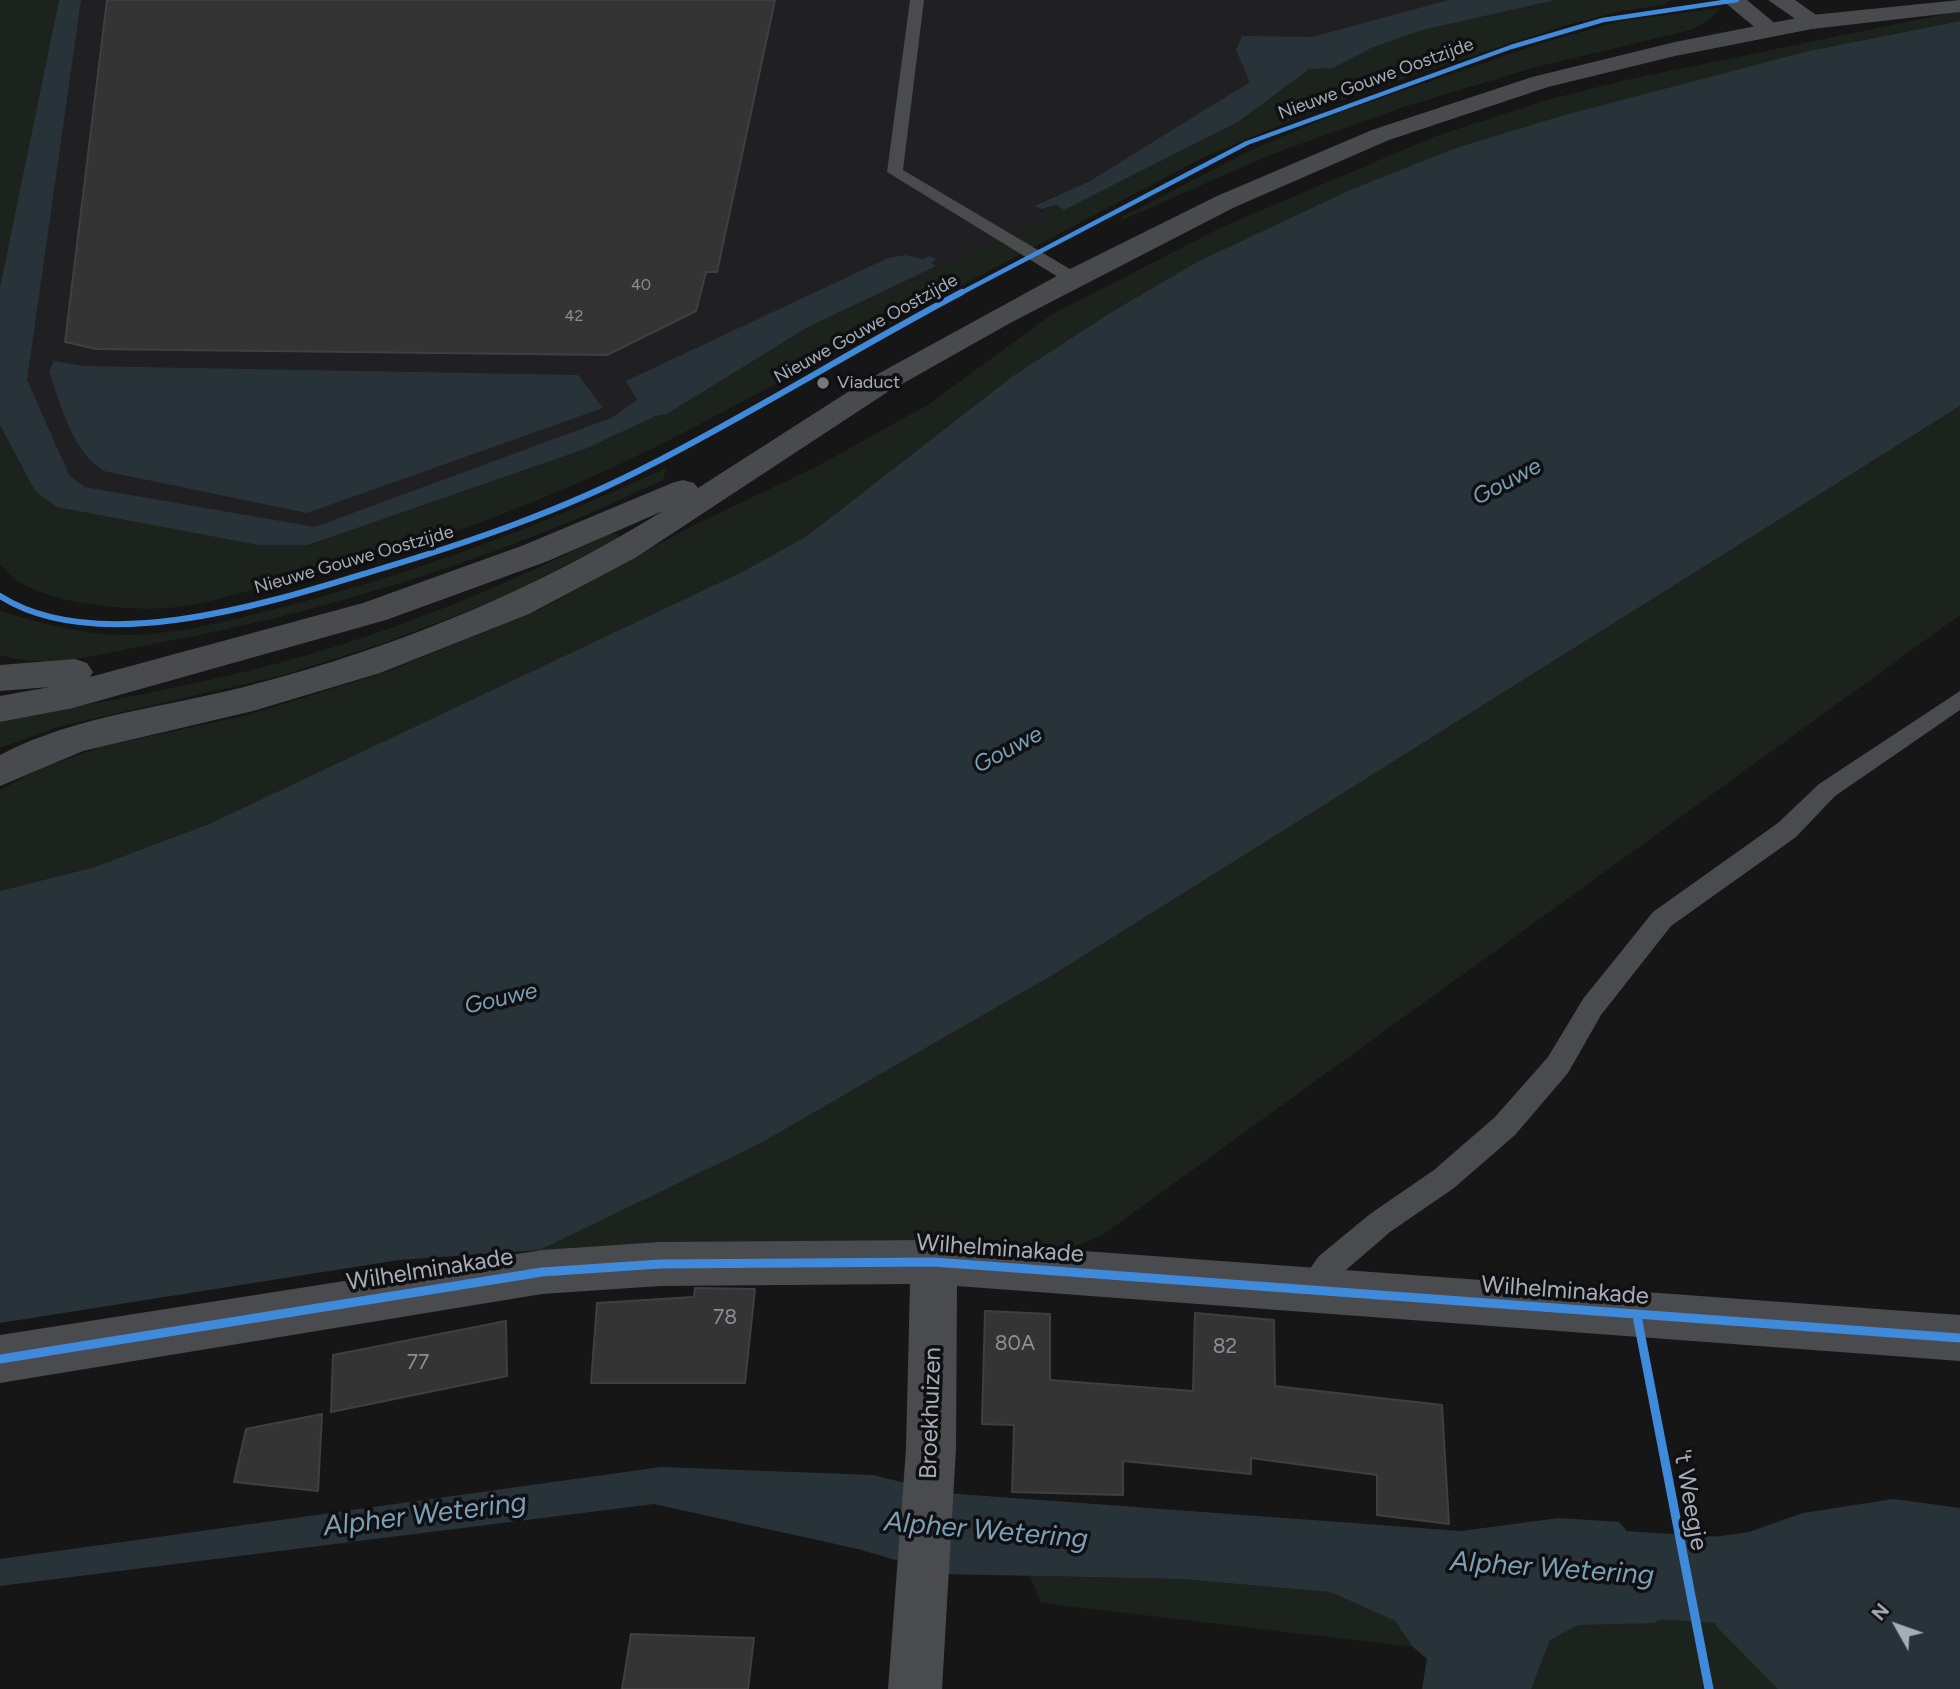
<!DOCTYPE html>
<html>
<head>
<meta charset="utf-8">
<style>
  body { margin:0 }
  #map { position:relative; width:1960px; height:1689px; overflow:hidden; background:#161616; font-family:Figtree,sans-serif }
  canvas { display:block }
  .north { position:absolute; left:1862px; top:1591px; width:70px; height:70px; -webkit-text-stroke:5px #101012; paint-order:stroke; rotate:310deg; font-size:19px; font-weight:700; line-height:28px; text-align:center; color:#a6adb8 }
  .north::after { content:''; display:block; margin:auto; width:24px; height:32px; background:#a6adb8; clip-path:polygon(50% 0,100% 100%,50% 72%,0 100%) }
</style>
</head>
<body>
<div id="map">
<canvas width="1960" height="1689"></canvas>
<div class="north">N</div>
</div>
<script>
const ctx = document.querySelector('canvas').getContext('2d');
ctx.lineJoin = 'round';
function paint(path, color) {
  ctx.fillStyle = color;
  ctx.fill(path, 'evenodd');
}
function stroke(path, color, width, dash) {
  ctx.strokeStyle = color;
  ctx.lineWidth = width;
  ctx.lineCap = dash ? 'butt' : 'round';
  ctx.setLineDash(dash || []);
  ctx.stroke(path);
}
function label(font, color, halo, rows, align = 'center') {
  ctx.font = font + ' Figtree,sans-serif';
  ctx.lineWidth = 7;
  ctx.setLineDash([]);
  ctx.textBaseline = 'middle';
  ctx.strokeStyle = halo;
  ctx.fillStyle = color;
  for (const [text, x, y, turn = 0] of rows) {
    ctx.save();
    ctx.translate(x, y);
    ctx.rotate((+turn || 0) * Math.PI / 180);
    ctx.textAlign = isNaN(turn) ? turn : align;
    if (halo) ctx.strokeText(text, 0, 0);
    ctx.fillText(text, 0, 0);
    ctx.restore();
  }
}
const built = new Path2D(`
  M 68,0 L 1556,0 L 1485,15 L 1090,181 L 1035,205 L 1049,218 L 477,479 L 309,535 L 58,490 L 1,383 Z`);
const green = new Path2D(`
  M 0,0 L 59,0 L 0,287 Z
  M 1556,0 L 1671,0 L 1664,5 L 1621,11 L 1567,25 L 1423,72 L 1328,105 L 1202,158 L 683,433 C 551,501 412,553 267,586 C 234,594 203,605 169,608 C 128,611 55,604 19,582 C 12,578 6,570 0,564 L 0,425 L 35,491 L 308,545 L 585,449 L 656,416 L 667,414 L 808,327 L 1048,218 L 1041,209 L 1056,205 L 1064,210 L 1238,122 L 1309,69 L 1333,68 L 1373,47 L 1422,30 Z
  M 1720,8 L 1710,19 L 1691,30 L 1536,67 L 1407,106 L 1272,154 L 1122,220 L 1122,217 L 1253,149 L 1341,112 L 1545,42 L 1621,21 Z
  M 1960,11 L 1960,21 L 1809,51 L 1350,190 L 1197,262 L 1110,313 L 1013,376 L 807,536 L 742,572 L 209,824 L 95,867 L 0,891 L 0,790 L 40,769 L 101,747 L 248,715 L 383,673 L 539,610 L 692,526 L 818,466 L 929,404 L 1051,315 L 1220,228 L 1436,136 L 1547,100 L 1626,80 Z
  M 1960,406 L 1960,615 L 1101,1236 L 1063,1251 L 540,1250 L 759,1144 L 1056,973 Z
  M 666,468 L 663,480 C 499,558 326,613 147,645 C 100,654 48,670 0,655 L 0,611 C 40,623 82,635 125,635 C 174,635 224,622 271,610 C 408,576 538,527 666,468 Z
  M 610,533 L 618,534 L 618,538 L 502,598 L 381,644 L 280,676 L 61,726 L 0,748 L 0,722 C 91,703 185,688 275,664 C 392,633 503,587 610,533 Z
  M 1030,1576 L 1181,1579 L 1330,1592 L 1395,1621 L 1413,1647 L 1041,1603 Z
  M 1766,1614 L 1960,1689 L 1462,1689 L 1479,1628 Z`);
const water = new Path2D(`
  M 59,0 L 81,0 L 27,380 L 69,475 L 84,487 L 315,527 L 611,418 L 637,400 L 626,381 L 888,258 L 905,255 L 923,259 L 929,256 L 937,259 L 931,263 L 936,266 L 808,327 L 667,414 L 656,416 L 585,449 L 308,545 L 259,545 L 57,507 L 35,491 L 0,425 L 0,287 Z
  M 1449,0 L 1556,0 L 1422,30 L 1373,47 L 1333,68 L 1309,69 L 1238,122 L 1064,210 L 1056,205 L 1041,209 L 1034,206 L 1090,181 L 1250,82 L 1236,50 L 1242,36 L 1312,37 Z
  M 1960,21 L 1960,406 L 1056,973 L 759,1144 L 540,1250 L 399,1260 L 0,1323 L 0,891 L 95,867 L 209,824 L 742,572 L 807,536 L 1013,376 L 1110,313 L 1197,262 L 1350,190 L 1456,148 L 1565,115 L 1809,51 Z
  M 54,361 L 83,366 L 578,375 L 603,408 L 307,513 L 104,471 C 73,453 60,404 49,371 Z
  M 661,1467 L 873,1475 L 945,1493 L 1461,1531 L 1559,1518 L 1619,1522 L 1658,1567 L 1665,1617 L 1654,1623 L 1578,1625 L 1550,1640 L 1531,1689 L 1422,1689 L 1427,1659 L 1413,1647 L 1395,1621 L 1330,1592 L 1181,1579 L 943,1574 L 858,1549 L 654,1504 L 0,1586 L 0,1559 Z
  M 1893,1499 L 1960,1508 L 1960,1689 L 1778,1689 L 1716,1626 L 1706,1538 L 1749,1532 L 1803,1513 Z`);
const canal = new Path2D(`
  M 1574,1528 L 1772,1540 L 1824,1562 L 1836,1593 L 1824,1624 L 1793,1636 L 1768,1626 L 1574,1614 L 1544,1601 L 1531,1571 L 1544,1541 Z`);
const building = new Path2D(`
  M 107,0 L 775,0 L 717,272 L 706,272 L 696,311 L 607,355 L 96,349 L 65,342 Z
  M 695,1288 L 755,1289 L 745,1383 L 591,1383 L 597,1303 L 694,1297 Z
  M 985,1311 L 1050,1314 L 1050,1380 L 1193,1391 L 1195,1313 L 1274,1320 L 1275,1386 L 1442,1405 L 1449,1524 L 1377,1515 L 1377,1475 L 1251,1458 L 1251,1474 L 1123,1461 L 1123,1495 L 1012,1492 L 1014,1425 L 982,1424 Z
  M 506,1321 L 507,1376 L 331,1412 L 333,1355 Z
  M 322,1414 L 318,1491 L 234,1482 L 246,1429 Z
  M 631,1634 L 754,1638 L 748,1689 L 622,1689 Z`);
const service = new Path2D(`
  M 910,0 L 924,0 L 903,170 L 1080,275 L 1083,279 L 1080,283 L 1068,283 L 887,172 Z
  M 1960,691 L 1960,710 L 1835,796 L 1796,837 L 1671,926 L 1601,1015 L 1568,1073 L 1515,1135 L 1454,1188 L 1390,1232 L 1339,1276 L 1320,1301 L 1309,1305 L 1298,1301 L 1294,1291 L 1319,1256 L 1370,1214 L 1434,1170 L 1495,1117 L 1548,1057 L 1583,999 L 1653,912 L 1778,823 L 1819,784 Z`);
const minor = new Path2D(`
  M 934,1240 L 1960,1315 L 1960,1361 L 957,1286 L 956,1449 L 942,1689 L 888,1689 L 906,1449 L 910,1284 L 660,1286 L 542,1294 L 0,1383 L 0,1335 L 542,1250 L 660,1242 Z`);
const tertiary = new Path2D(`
  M 1722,0 L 1747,0 L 1783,30 L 1772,37 L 1764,35 Z
  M 1768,0 L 1795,0 L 1826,22 L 1815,29 L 1807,27 Z`);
const secondary = new Path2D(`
  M 1960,0 L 1960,12 L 1812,29 L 1675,56 L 1548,87 L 1389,140 L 1235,207 L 1012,322 L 886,393 L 635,558 L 529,614 L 380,673 L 253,711 L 83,751 L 0,786 L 0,755 C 78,714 171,707 255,684 C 400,646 535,590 663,511 L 548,561 L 386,620 L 73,708 L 0,722 L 0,696 L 50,687 L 0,691 L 0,665 L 75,659 L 87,663 L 93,672 L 90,677 L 363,603 L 524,545 L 672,483 L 683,480 L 694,483 L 698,488 L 865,381 L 1066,271 L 1217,196 L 1372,130 L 1532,77 L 1675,42 L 1812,15 Z`);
const cyclewayFar2 = new Path2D(`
  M 959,294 L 1247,143 L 1511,47 L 1603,20 L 1737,0`);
const cyclewayFar1 = new Path2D(`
  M 0,596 C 97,658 269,603 370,572 C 467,543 562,511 652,464 C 757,410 858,347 962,292`);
const cycleway = new Path2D(`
  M 1637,1316 L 1709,1689
  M 0,1359 L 542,1272 L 660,1264 L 934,1262 L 1960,1338`);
const markers = [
  [823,383,7,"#74787f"]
];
const farNumbernames = [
  ["40",641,285],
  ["42",574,316]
];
const farStreetnames = [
  ["Nieuwe Gouwe Oostzijde",1376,79,-20],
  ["Nieuwe Gouwe Oostzijde",866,329,-29],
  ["Nieuwe Gouwe Oostzijde",354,560,-16]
];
const farPoinames = [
  ["Viaduct",837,383]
];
const nearNumbernames = [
  ["78",725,1318],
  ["80A",1015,1344],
  ["82",1225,1347],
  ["77",418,1363]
];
const waterNames = [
  ["Gouwe",1507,482,-28],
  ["Gouwe",1008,750,-28],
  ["Gouwe",501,999,-13]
];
const nearStreetnames = [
  ["Wilhelminakade",1000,1249,4],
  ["Wilhelminakade",430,1270,-9],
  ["Wilhelminakade",1565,1291,4],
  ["Broekhuizen",931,1413,-88],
  ["'t Weegje",1690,1500,80]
];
const nearWaternames = [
  ["Alpher Wetering",425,1515,-7],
  ["Alpher Wetering",986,1531,5],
  ["Alpher Wetering",1552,1569,4]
];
paint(built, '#202022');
paint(green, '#1c231c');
paint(water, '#283339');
paint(canal, '#283339');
paint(building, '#343435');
stroke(building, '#3e3f42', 2);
paint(service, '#4a4b4f');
paint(minor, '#4a4b4f');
paint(tertiary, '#4a4b4f');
paint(secondary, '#484a4e');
stroke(cyclewayFar2, '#408adc', 4.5);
stroke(cyclewayFar1, '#408adc', 6);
stroke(cycleway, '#408adc', 9);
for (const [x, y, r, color] of markers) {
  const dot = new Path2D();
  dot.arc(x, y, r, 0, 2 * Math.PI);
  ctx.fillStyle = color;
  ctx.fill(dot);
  stroke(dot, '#101012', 2.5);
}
label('16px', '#8a8f97', null, farNumbernames);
label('18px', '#a6adb8', '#101012', farStreetnames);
label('18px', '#a6adb8', '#101012', farPoinames, 'left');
label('21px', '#8a8f97', null, nearNumbernames);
label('italic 23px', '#7a9fb6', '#101012', waterNames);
label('24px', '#a6adb8', '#101012', nearStreetnames);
label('italic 28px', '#7a9fb6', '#101012', nearWaternames);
</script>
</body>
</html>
